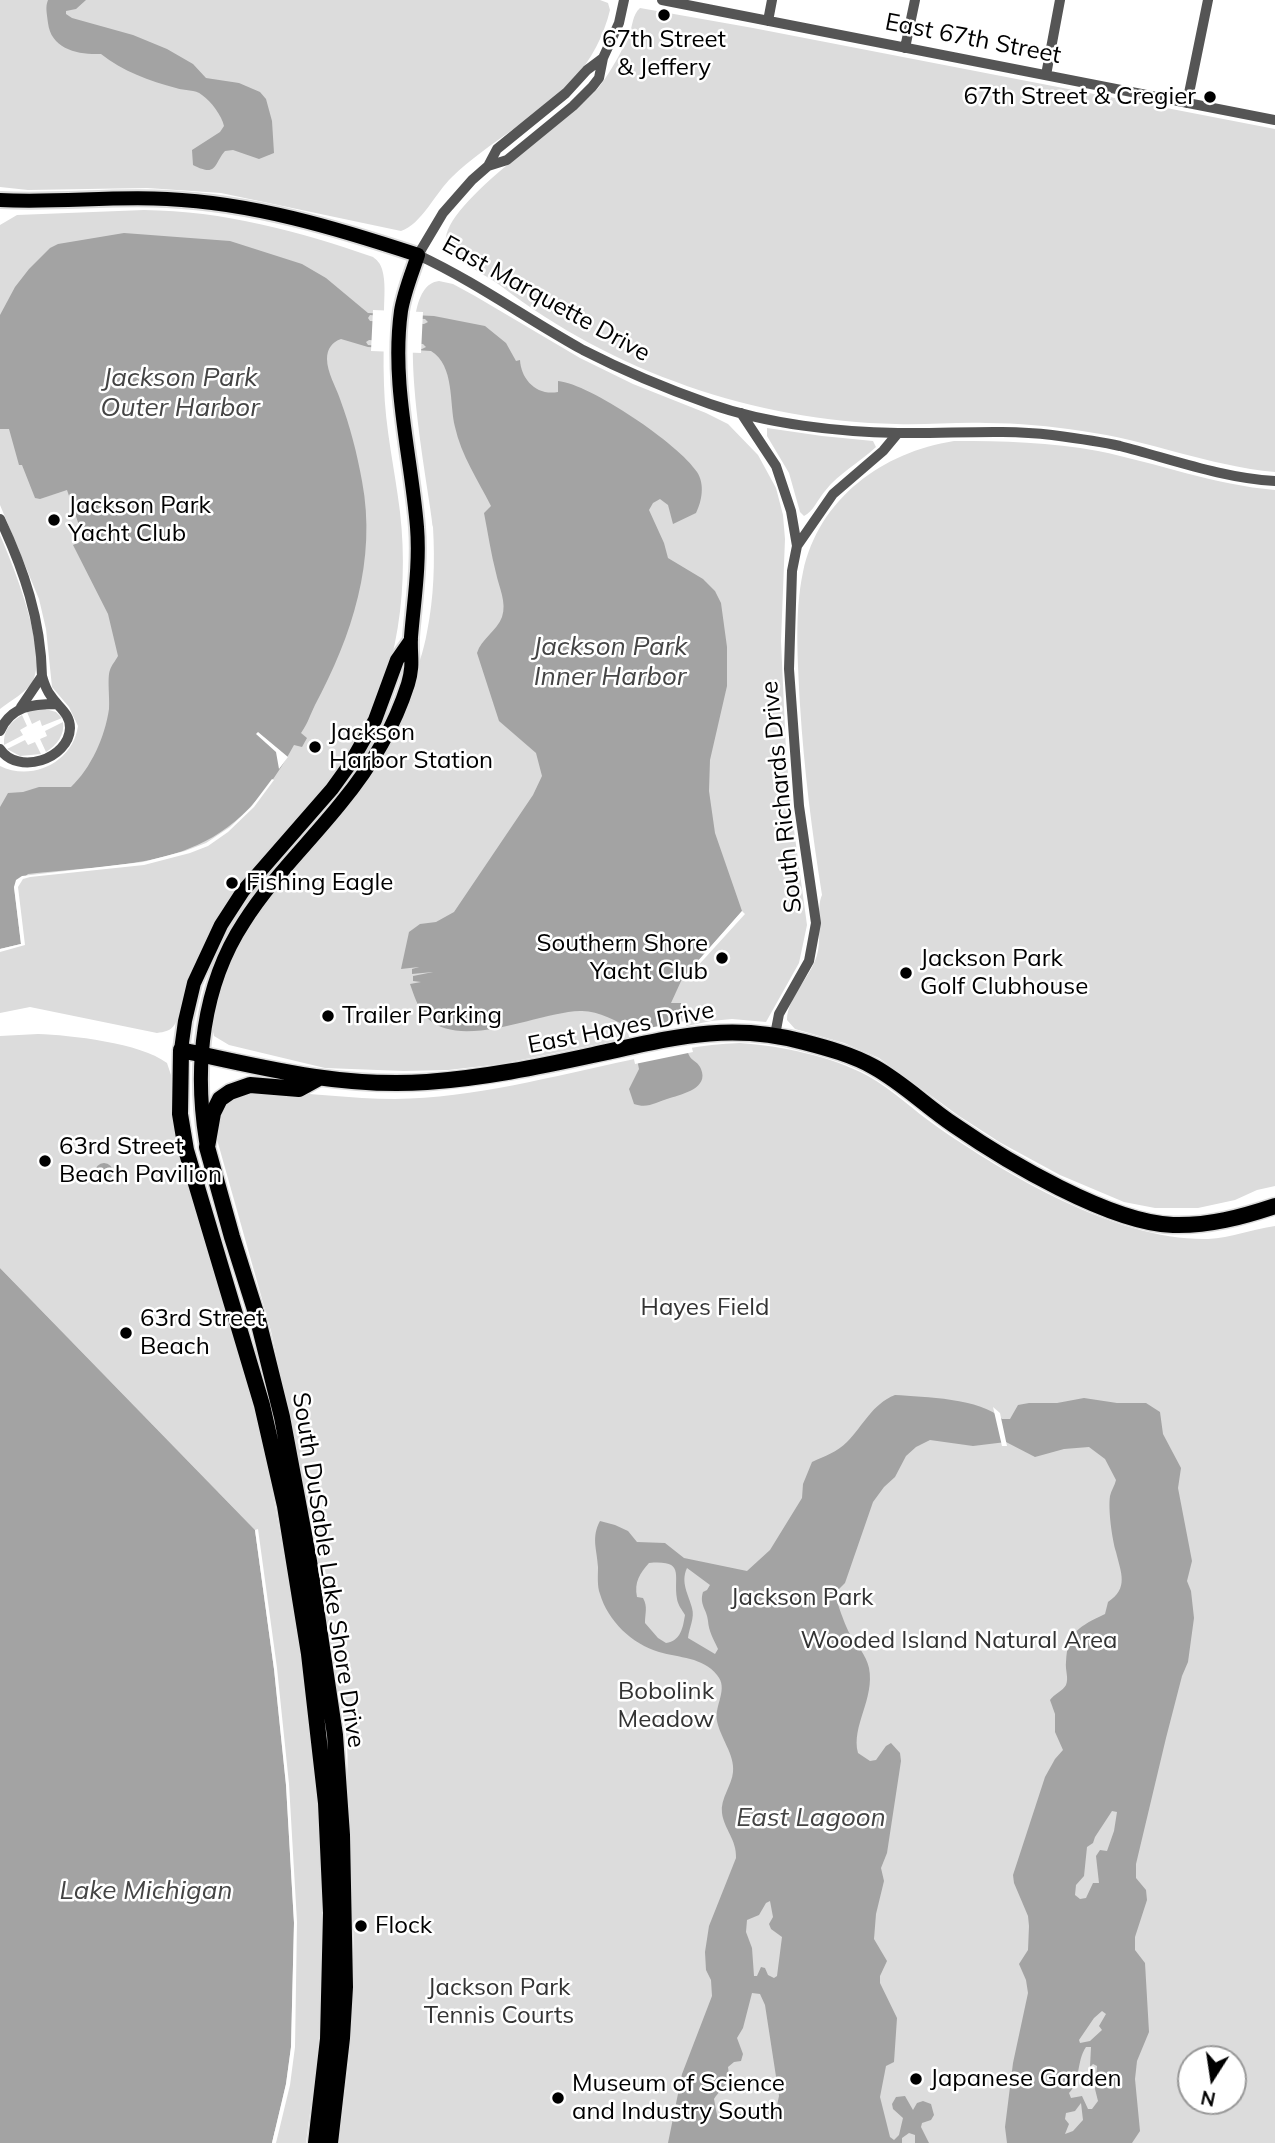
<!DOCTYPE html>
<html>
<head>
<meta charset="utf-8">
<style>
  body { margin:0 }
  #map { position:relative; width:1275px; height:2143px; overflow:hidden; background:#fff; font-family:Mulish,sans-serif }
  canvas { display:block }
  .north { position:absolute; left:1177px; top:2045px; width:70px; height:70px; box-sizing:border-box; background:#fff; border:2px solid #999; border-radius:50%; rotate:192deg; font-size:19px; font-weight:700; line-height:28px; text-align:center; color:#000 }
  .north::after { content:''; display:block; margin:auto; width:24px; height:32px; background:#000; clip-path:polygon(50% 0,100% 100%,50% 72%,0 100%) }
</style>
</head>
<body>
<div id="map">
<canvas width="1275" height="2143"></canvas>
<div class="north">N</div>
</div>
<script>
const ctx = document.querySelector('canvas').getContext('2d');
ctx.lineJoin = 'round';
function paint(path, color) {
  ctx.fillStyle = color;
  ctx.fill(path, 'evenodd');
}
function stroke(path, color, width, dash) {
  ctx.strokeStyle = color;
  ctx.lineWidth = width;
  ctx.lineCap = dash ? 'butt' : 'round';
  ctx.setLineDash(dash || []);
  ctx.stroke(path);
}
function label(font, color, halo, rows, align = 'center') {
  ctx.font = font + ' Mulish,sans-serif';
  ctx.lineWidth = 5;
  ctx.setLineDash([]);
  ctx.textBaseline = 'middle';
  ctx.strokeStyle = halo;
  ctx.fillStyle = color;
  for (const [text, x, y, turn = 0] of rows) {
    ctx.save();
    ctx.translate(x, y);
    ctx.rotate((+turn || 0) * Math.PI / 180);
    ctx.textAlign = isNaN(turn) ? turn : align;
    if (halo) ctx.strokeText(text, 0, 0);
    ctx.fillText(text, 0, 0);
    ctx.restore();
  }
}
const green = new Path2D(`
  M 0,0 L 600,0 L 608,3 L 610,10 C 604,35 591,61 573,80 C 540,116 488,142 452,177 C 436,192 421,225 401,231 L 221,193 L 147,188 L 28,190 L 0,187 Z
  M 640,8 L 753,28 L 1275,129 L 1275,472 C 1209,466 1148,440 1082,431 C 1050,426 1018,423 986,423 C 956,422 926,425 896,424 C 755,421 613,372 501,286 C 488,276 448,257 446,242 C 442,202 571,121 599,87 C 611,71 621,53 629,35 C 633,26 632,15 640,8 Z
  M 144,210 C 224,211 298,231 373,257 C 377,260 380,263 382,269 C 386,282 384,298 384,311 C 384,336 383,361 384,385 C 385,428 395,470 400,512 C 410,599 395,693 343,765 C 304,819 248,862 215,921 C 203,942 193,965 185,989 C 182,1000 181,1014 175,1024 C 171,1031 164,1032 157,1033 L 30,1007 L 0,1013 L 0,949 L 21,944 L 0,881 L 0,766 C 32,782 73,762 78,726 L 69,707 L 52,687 L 46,629 L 39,599 L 0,505 L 0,225 L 17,215 Z
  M 439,281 L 453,284 L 475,296 L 580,358 L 633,384 L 706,413 L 728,424 L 758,455 L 776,488 L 783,515 L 785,539 L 781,641 L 786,751 L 791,808 L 807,925 L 799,963 L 766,1022 L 732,1019 L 711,1021 L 501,1064 L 448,1070 L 404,1071 L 325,1068 L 229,1045 L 214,1036 C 210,1023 215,1007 219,994 C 236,935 275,890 314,844 C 326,830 342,816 351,800 C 363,780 373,759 383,739 C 402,703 420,672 427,632 C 434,597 435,562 433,527 C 430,489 386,286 439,281 Z
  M 767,428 L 822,436 L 873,441 L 876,447 C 859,463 839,473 825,491 C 818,499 813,512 804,516 L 800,512 L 789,473 L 767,436 Z
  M 954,441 C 1003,441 1051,442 1098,451 C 1157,463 1215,485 1275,490 L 1275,1186 L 1257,1190 L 1235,1200 L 1198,1208 L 1155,1208 L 1124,1202 L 1060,1175 L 1001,1143 L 959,1116 L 879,1058 L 844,1043 L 795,1029 L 787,1020 C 787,997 811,977 817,955 C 822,938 816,907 822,895 C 812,832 804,769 800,705 C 798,662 794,614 803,572 C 819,498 883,452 954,441 Z
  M 0,535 C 13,565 48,651 33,681 C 27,692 10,701 0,709 Z
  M 42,708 L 56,712 L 62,718 L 42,726 L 40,720 L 32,724 L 27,712 Z
  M 22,715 L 27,726 L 20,730 L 23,735 L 4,745 C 3,731 10,722 22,715 Z
  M 63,722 C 65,735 57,745 46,752 L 40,739 L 47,736 L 45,731 Z
  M 25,740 L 28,745 L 35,742 L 41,754 L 20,756 L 7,749 Z
  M 38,1034 C 70,1035 141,1043 167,1063 L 171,1075 L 174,1131 L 183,1171 C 208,1250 234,1328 255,1409 C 269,1467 279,1526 289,1585 C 312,1723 329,1866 321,2006 C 319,2052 312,2098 306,2143 L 272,2143 L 275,2133 L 274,1669 L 255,1530 L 0,1268 L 0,1036 Z
  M 740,1043 C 782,1046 831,1056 868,1076 C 893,1090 913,1110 936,1126 C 1008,1176 1118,1241 1208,1239 C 1231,1238 1252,1229 1275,1226 L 1275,2143 L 339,2143 L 349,2059 L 354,1944 L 347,1777 C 349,1748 346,1720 337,1693 L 289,1415 L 271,1331 L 218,1143 C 214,1124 217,1102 236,1093 C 243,1089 255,1091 262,1092 C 307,1092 351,1099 395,1099 C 474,1098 554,1076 630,1060 C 667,1052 702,1044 740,1043 ZM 1191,2059 L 1233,2059 L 1233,2101 L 1191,2101 Z`);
const water = new Path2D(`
  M 48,0 L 86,0 L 76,9 L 66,11 L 66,14 L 72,18 L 133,35 L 167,49 L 193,64 L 206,78 L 239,83 L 260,92 L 266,99 L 272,121 L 274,153 L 259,159 L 233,150 L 225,151 C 214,163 218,178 193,165 L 192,150 L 220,132 L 224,126 C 222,116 211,101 202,95 C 195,89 185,91 176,88 C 150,81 122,71 101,54 C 78,55 51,49 48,23 C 47,14 45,7 48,0 Z
  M 124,233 L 230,241 L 302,264 L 326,278 L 368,313 L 434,316 L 485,326 L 506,343 L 516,361 L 520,360 C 521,379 536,396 558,392 L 558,381 C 590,384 679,444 697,472 C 705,484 702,501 696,513 L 673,524 L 668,505 L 660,499 L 653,503 L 649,510 L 664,543 L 668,558 L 703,579 L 715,591 L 721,603 L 727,647 L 727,686 L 710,760 L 709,791 L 715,833 L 742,911 L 682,979 L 671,1003 L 681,1003 C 681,1017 683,1044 690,1057 C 693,1061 699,1063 701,1069 C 709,1088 683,1094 670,1098 C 656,1102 648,1109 634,1104 L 629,1089 L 639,1069 L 631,1029 C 617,1021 597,1010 580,1011 C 538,1012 462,1051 427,1018 C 418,1009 414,995 410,984 L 421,982 L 413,981 L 413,976 L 433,972 L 412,974 L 412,969 L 419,967 L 401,969 L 409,932 L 420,924 L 436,922 L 454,912 L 533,795 L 542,776 L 536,753 L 499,721 L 477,653 C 481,639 497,631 502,617 C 507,602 499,588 496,573 C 491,554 488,533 484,513 L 491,506 C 478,480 461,455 455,427 C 449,403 455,366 431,351 L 368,347 L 341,339 C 332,342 327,349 327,359 C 327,372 336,387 340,399 C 350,426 357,453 362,481 C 377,560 352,636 315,705 C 310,715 308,723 301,733 L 307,738 L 302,747 L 294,745 C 227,869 152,861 28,874 L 14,887 L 21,944 L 0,949 L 0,807 L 8,793 L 23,792 L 39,787 L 71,787 C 91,768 105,737 109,709 C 110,699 107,677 110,670 C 111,666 116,660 118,656 L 108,614 L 73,545 L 84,540 L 67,490 L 40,499 L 35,498 L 22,465 L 19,465 L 9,429 L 0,429 L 0,315 L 15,287 L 29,269 L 50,248 L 58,244 ZM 370,315 L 425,319 L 428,322 L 424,324 L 370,321 L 368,318 ZM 369,340 L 423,344 L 426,347 L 422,349 L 368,345 L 366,342 Z
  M95 1172a9 9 0 1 1 18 0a9 9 0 1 1-18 0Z
  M 0,1268 L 255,1530 L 274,1669 L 286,1785 L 294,1923 L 291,2047 L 286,2084 L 272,2143 L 0,2143 Z
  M 895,1395 C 924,1397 981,1398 1002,1419 L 1010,1419 L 1018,1405 L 1029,1403 L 1057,1403 L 1084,1398 L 1117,1403 L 1146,1403 L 1160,1412 L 1163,1434 L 1181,1468 L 1178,1488 L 1192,1561 L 1187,1581 L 1191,1591 L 1194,1618 L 1188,1662 L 1182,1676 L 1166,1738 L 1136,1864 L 1136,1878 L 1146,1890 L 1147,1900 L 1135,1937 L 1135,1950 L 1145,1963 L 1149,2032 L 1137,2061 L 1135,2079 L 1140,2131 L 1132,2143 L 1007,2143 L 1005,2127 L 1013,2063 L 1028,1993 L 1026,1980 L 1019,1964 L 1028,1950 L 1029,1926 L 1028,1916 L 1014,1883 L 1013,1875 L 1045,1777 L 1055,1759 L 1063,1750 L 1055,1732 L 1055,1714 L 1050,1700 C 1054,1694 1063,1691 1066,1685 C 1069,1678 1065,1670 1066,1662 C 1067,1632 1080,1626 1105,1614 L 1108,1602 C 1129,1588 1121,1573 1116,1552 C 1112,1539 1108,1509 1110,1496 C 1111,1491 1115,1485 1116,1480 L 1105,1459 L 1089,1447 L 1064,1449 L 1035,1457 L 1006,1442 L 973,1446 L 930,1440 L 916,1447 L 906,1456 L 895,1477 L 884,1487 L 873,1502 L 845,1583 L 835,1593 C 836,1600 846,1628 850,1634 C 857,1645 866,1655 869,1668 C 875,1699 851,1726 858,1753 L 870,1761 L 876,1760 L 886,1746 L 891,1743 L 900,1753 L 901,1761 L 887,1853 L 881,1868 L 884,1881 L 876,1914 L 874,1939 L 887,1961 L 880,1976 L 880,1983 L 897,2018 L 894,2062 L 886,2066 L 880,2097 L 890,2137 L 894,2140 L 899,2135 L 903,2118 L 893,2109 L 892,2104 L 896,2097 L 905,2096 L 913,2110 L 917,2103 L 923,2101 L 931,2104 L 934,2115 L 931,2120 L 922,2123 L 921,2127 L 929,2143 L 915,2143 L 915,2135 L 909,2133 L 902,2138 L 902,2143 L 668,2143 L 682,2074 L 712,1996 L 711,1980 L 706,1970 L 705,1952 L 709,1926 L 736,1858 C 737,1840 724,1829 722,1813 C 720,1799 732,1785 733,1772 C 735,1755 720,1737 717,1721 C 714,1705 729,1689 717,1675 C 703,1657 679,1658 659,1652 C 632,1644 608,1621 600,1594 C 597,1586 598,1576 598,1567 C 597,1549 591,1538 600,1521 L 615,1525 L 628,1531 L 637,1542 L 665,1543 L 684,1558 L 747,1571 L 770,1550 L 802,1498 L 803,1484 L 812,1462 C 825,1456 837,1452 847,1442 C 863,1426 872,1404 895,1395 ZM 649,1563 C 686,1560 673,1575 677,1599 C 678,1605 682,1610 685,1615 C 683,1627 681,1641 666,1643 L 658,1638 L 645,1623 C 645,1613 648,1607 643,1598 L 637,1597 C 634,1582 640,1573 649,1563 ZM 687,1568 L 710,1585 L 707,1590 L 703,1592 C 699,1605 707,1609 708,1621 C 709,1632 713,1638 718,1649 L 715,1654 L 688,1638 C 689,1628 695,1618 692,1608 C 689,1595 680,1583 687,1568 ZM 1112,1811 L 1117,1812 L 1114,1831 L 1107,1851 L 1100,1850 L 1096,1856 L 1099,1883 L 1093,1883 L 1086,1898 L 1080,1899 L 1075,1895 L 1076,1885 L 1084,1876 L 1087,1847 L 1093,1843 L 1095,1837 ZM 770,1901 L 773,1917 L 769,1924 L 771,1929 L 782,1937 L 777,1976 L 774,1978 L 768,1975 L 765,1968 L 761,1967 L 757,1976 L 754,1976 L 752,1948 L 746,1932 L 747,1920 L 759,1915 L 766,1903 ZM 752,1993 L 760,1994 L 765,2005 L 779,2096 L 776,2110 L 724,2116 L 717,2115 L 714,2099 C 723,2085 731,2087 728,2067 L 734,2062 L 741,2061 L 743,2054 L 737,2038 L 743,2028 ZM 1102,2011 L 1106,2014 L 1099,2026 L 1102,2030 L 1090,2041 L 1080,2043 L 1079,2040 L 1094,2018 ZM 1086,2047 L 1091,2047 L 1090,2067 L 1093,2064 L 1097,2066 L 1095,2089 L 1098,2101 L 1092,2109 L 1088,2109 L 1082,2096 L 1071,2098 L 1069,2093 C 1081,2081 1076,2062 1086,2047 ZM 1081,2103 L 1083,2120 L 1073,2131 L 1065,2134 L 1069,2124 L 1065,2119 L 1066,2113 L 1075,2111 Z`);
const pier = new Path2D(`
  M 373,310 L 423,312 L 421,353 L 371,351 Z
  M 258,732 L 288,757 L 279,769 L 276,752 L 256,734 Z
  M 272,779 L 274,780 L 254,807 L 228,832 L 208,846 L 190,853 L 144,865 L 30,877 L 23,879 L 18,887 L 25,945 L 0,952 L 0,949 L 21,944 L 14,887 L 16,880 L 22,876 L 143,862 L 185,851 L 206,843 L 230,827 L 251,807 Z
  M 742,911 L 745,914 L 684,981 L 682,979 Z
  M 685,1021 L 693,1052 L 635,1064 L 628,1032 Z
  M 993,1407 L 1000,1413 L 1007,1446 L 1002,1446 Z
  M 258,1529 L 277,1668 L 289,1784 L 297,1922 L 295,2047 L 290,2085 L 276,2143 L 272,2143 L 286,2084 L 291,2047 L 294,1923 L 286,1785 L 274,1669 L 255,1530 Z`);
const minor = new Path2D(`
  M 662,0 L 1275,120
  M 768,21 L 772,0
  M 905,48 L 915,0
  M 603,58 L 587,70 L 566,93 L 497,149 L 488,166 L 472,180 L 443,213 L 418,255 C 476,282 527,319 583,350 C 624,371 667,389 710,404 C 767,424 838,432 898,433 C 949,434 1001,429 1052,435 C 1075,438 1098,441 1120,446 C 1171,459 1222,478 1275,481
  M 1046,75 L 1060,0
  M 1187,103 L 1208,0
  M 488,166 L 507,160 L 573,106 L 592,87 L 599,78 L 603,58 L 619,23 L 624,0
  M 741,413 L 776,466 L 791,511 L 797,546 L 792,571 L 789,669 L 799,806 L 816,923 L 809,961 L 779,1014 L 775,1035
  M 0,519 C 24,570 41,620 42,676
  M 797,546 L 833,494 L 883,451 L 898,433
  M 0,731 C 11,706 32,704 57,704
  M 0,749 C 18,776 69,759 70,728 C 70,713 58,707 51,696 C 46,690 44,683 42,676 L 21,707`);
const major = new Path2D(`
  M 0,200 C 56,203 111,196 167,199 C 253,203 336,228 418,255 C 412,273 404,292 401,311 C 391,383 411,455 417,527 C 420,564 414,600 411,637 C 410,656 414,664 408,684 C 394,728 370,768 341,803 C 309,843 271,879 244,922 C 202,986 194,1067 206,1141
  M 181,1050 L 185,1021 L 194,983 L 221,925 L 243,891 L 332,789 L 350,764 L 375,720 L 397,660 L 411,640`);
const highway = new Path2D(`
  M 319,1078 L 299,1089 L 250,1085 L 230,1092 L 220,1099 L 213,1113 L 207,1147 L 232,1237 L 257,1316 L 282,1417 L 309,1561 L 335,1735 L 342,1835 L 345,1987 L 342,2038 L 330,2143
  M 316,2143 L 328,2039 L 331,1913 L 326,1803 L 309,1654 L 285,1506 L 262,1405 L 186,1150 L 180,1114 L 181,1050 C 263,1068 343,1088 427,1082 C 483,1078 538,1067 593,1055 C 668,1039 726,1021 804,1042 C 827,1048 853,1055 874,1067 C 903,1083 927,1107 954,1125 C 1006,1161 1110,1223 1173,1225 C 1209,1226 1242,1217 1275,1206`);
const markers = [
  [664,15,7,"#000"],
  [1210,97,7,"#000"],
  [54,520,7,"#000"],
  [315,747,7,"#000"],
  [232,883,7,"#000"],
  [722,958,7,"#000"],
  [906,973,7,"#000"],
  [328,1016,7,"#000"],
  [45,1161,7,"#000"],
  [126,1333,7,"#000"],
  [361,1926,7,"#000"],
  [916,2079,7,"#000"],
  [558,2098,7,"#000"]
];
const streetNames = [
  ["East 67th Street",973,39,11],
  ["East Marquette Drive",546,299,29],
  ["South Richards Drive",782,797,-96],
  ["East Hayes Drive",621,1028,-11],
  ["South DuSable Lake Shore Drive",328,1570,81]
];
const poiNames = [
  ["67th Street",664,40,"center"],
  ["& Jeffery",664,68,"center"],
  ["67th Street & Cregier",1196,97,"right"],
  ["Jackson Park",68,506],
  ["Yacht Club",68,534],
  ["Jackson",329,733],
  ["Harbor Station",329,761],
  ["Fishing Eagle",246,883],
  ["Southern Shore",708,944,"right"],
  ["Yacht Club",708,972,"right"],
  ["Jackson Park",920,959],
  ["Golf Clubhouse",920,987],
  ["Trailer Parking",342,1016],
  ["63rd Street",59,1147],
  ["Beach Pavilion",59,1175],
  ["63rd Street",140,1319],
  ["Beach",140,1347],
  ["Flock",375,1926],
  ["Japanese Garden",930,2079],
  ["Museum of Science",572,2084],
  ["and Industry South",572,2112]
];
const parkNames = [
  ["Hayes Field",705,1308],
  ["Jackson Park",802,1598],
  ["Wooded Island Natural Area",959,1641],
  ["Bobolink",666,1692],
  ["Meadow",666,1720],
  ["Jackson Park",499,1988],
  ["Tennis Courts",499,2016]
];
const waterNames = [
  ["Jackson Park",180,378],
  ["Outer Harbor",180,408],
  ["Jackson Park",610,647],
  ["Inner Harbor",610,677],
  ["East Lagoon",811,1818],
  ["Lake Michigan",146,1891]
];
paint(green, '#dcdcdc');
paint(water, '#a3a3a3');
paint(pier, '#fff');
stroke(major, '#dbdbdb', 18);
stroke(highway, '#dbdbdb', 19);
stroke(minor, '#555', 10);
stroke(major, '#000', 14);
stroke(highway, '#000', 16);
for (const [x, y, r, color] of markers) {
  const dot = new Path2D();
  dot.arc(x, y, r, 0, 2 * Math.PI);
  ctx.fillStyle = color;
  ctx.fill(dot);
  stroke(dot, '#fff', 2.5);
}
label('24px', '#000', '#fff', streetNames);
label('24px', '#000', '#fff', poiNames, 'left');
label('24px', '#333', '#fff', parkNames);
label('italic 26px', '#444', '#fff', waterNames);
</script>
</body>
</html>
